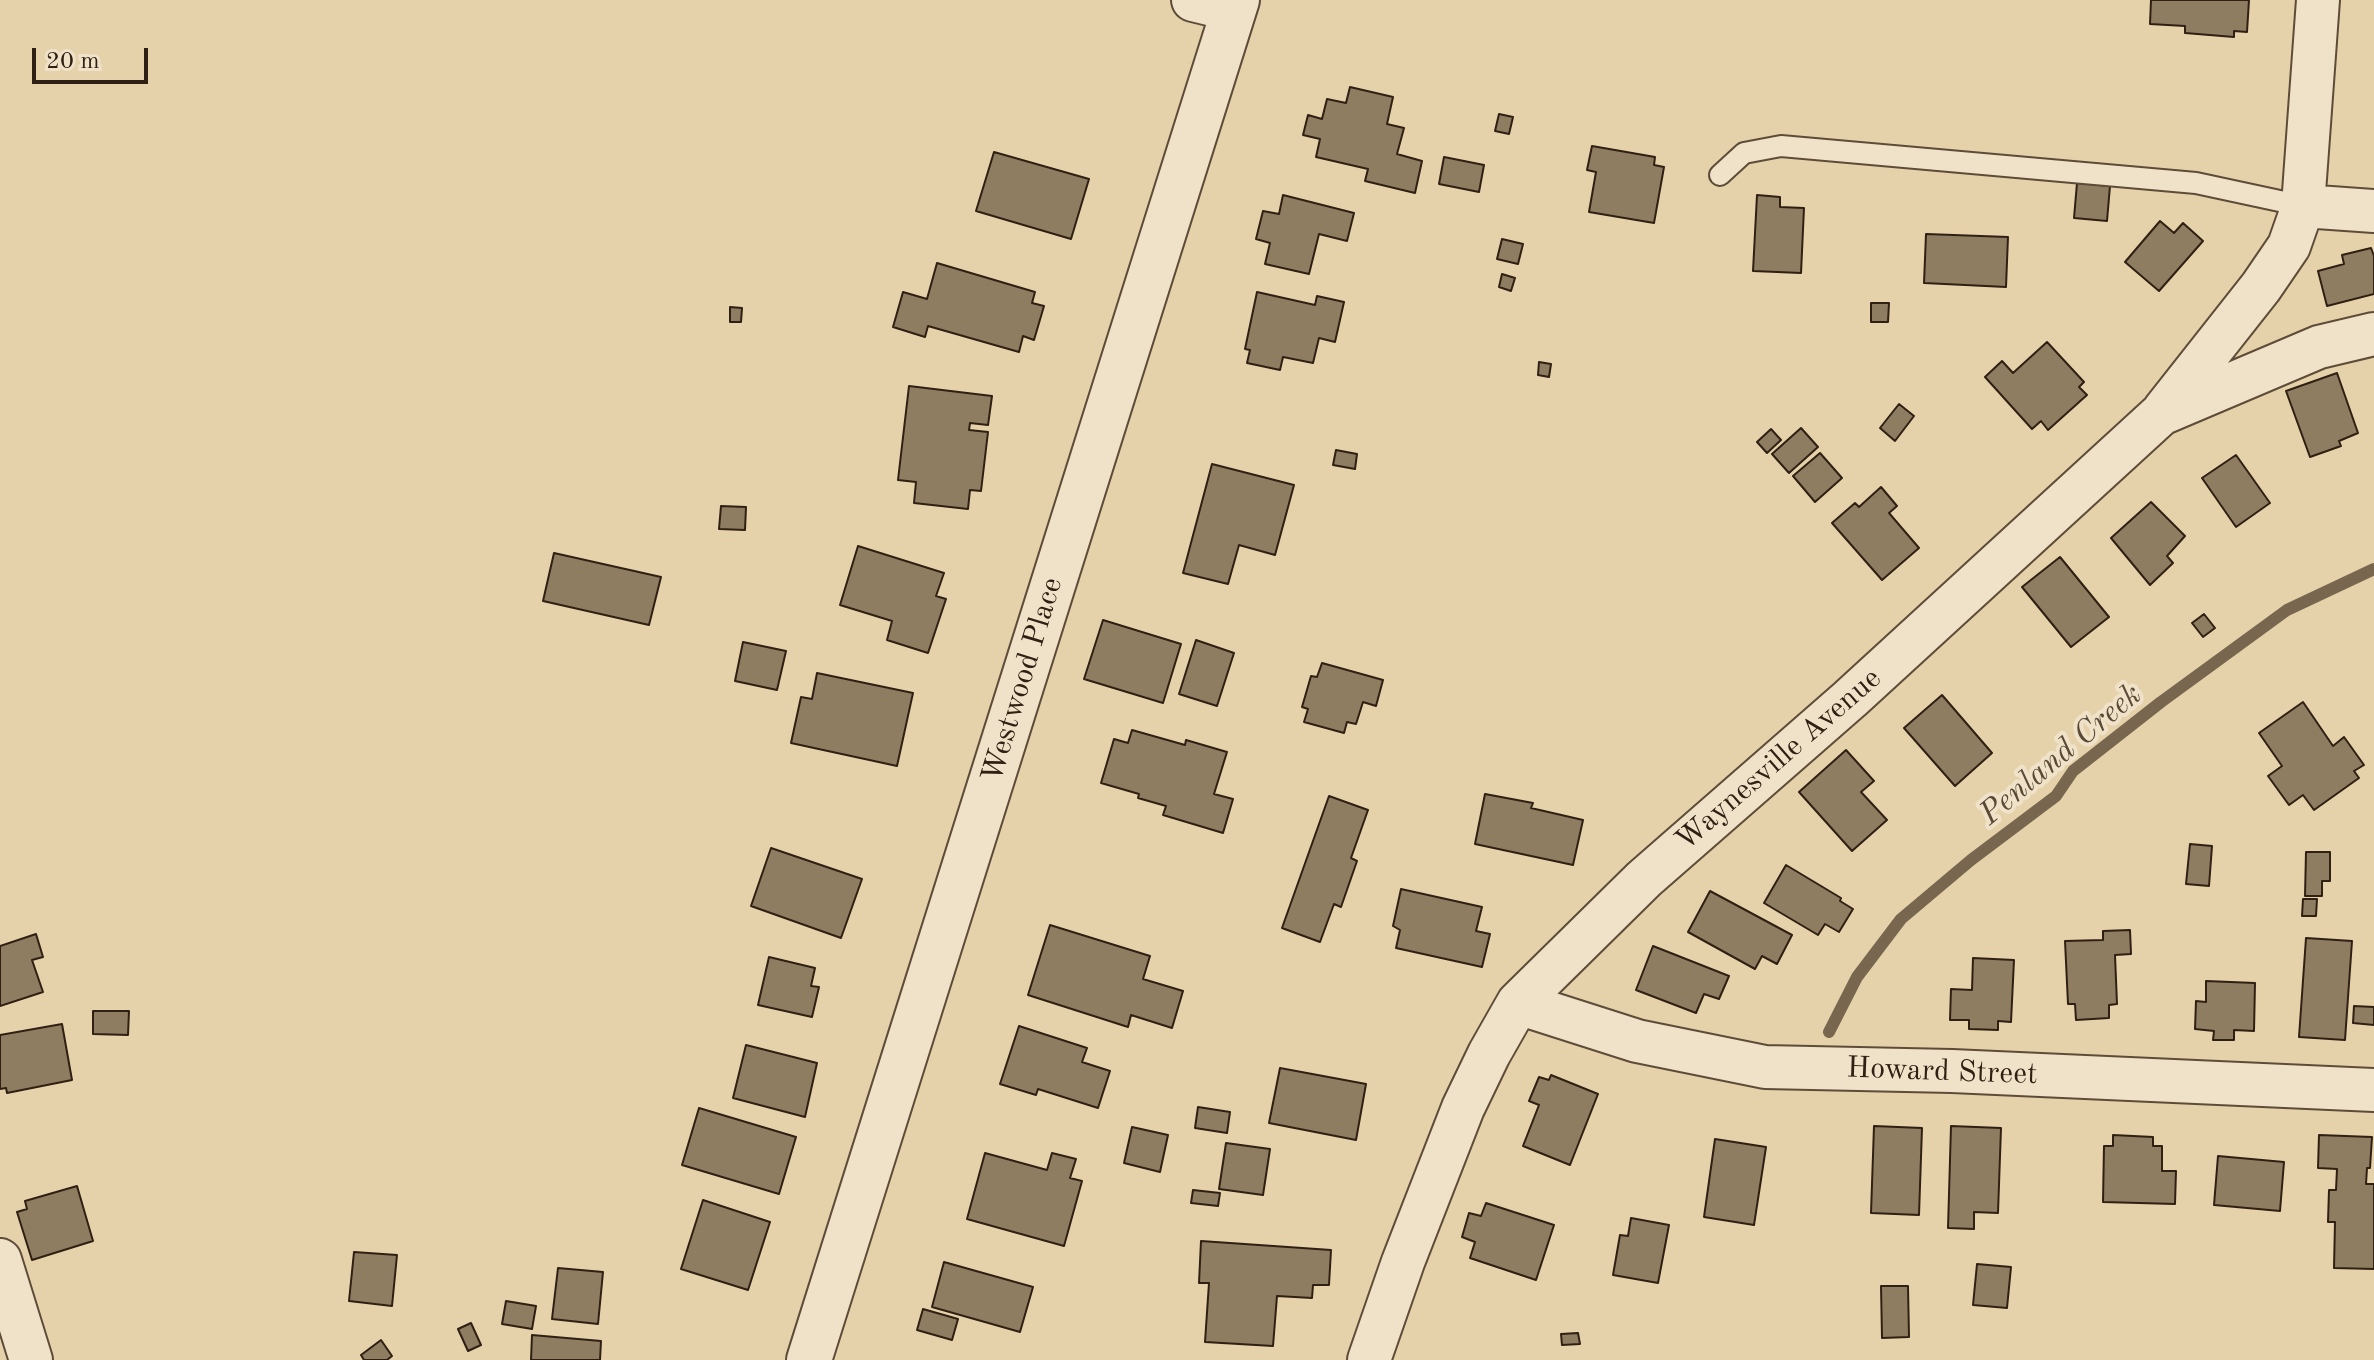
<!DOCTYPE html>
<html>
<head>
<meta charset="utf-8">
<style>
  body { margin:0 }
  #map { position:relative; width:2374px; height:1360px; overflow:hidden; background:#e6d2aa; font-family:"Old Standard TT",serif }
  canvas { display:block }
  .scale { position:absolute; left:32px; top:48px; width:116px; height:36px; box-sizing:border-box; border:4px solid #302013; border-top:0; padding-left:10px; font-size:24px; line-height:28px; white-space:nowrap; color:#302013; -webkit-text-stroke:6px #efe2c8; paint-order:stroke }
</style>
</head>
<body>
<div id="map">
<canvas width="2374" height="1360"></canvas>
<div class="scale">20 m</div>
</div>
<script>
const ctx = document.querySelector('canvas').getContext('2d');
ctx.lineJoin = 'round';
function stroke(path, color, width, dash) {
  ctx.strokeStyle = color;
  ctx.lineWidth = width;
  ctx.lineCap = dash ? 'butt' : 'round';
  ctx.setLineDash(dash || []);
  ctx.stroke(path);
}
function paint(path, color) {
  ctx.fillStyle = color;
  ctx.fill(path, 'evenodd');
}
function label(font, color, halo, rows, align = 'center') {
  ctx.font = font + ' "Old Standard TT",serif';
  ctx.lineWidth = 8;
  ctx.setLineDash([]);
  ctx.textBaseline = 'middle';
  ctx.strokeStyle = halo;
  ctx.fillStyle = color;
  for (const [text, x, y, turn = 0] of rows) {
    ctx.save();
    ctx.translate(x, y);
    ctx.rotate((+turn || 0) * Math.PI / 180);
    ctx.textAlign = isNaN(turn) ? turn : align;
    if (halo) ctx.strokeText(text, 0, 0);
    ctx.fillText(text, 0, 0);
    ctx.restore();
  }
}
const stream = new Path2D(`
  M 1829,1032 L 1857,977 L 1901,919 L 1971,860 L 2056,796 L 2073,771 L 2161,702 L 2287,610 L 2374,569`);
const building = new Path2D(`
  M 2151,0 L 2249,0 L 2247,32 L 2234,31 L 2234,37 L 2185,33 L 2185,26 L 2150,24 Z
  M 1350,87 L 1393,97 L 1387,124 L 1404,128 L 1397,154 L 1422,161 L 1415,193 L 1365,181 L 1368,169 L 1316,157 L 1320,139 L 1303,135 L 1308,115 L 1322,119 L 1327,99 L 1346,103 Z
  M 1499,114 L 1513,117 L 1509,134 L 1495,131 Z
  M 1592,146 L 1655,157 L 1654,165 L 1664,167 L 1654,223 L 1589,212 L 1596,172 L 1587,170 Z
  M 994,152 L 1089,179 L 1071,239 L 976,211 Z
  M 1444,157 L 1484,165 L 1479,192 L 1439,184 Z
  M 2077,183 L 2110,186 L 2107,221 L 2074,218 Z
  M 1283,195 L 1354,213 L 1347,241 L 1319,234 L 1309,274 L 1265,264 L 1270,243 L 1256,239 L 1263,211 L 1279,214 Z
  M 1757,195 L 1780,197 L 1780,207 L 1804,208 L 1801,273 L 1753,271 Z
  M 2160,221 L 2174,233 L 2183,223 L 2203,241 L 2159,291 L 2125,262 Z
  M 1926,234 L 2008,237 L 2006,287 L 1924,283 Z
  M 1502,239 L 1523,244 L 1518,264 L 1497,259 Z
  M 2371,248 L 2374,256 L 2374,294 L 2327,306 L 2318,271 L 2344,264 L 2342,255 Z
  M 937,263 L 1035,292 L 1032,303 L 1044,306 L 1034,340 L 1023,336 L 1019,352 L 928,326 L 925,337 L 893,327 L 903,292 L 927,299 Z
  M 1502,274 L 1515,278 L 1511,291 L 1499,287 Z
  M 1257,292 L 1315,305 L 1317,296 L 1344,302 L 1335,342 L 1319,338 L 1313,363 L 1283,357 L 1280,370 L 1247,363 L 1250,350 L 1245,349 Z
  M 1871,303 L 1889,303 L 1888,322 L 1871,322 Z
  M 730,307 L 742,308 L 741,322 L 730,322 Z
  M 2047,342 L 2084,382 L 2079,387 L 2087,395 L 2048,430 L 2041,421 L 2032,429 L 1985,377 L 2002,361 L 2013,373 Z
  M 1539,362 L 1551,364 L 1549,377 L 1538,375 Z
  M 2337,373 L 2358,433 L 2339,441 L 2341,446 L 2310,457 L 2286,391 Z
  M 909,386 L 992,396 L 988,425 L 970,423 L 969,430 L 988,432 L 981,491 L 970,490 L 968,509 L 914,503 L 916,482 L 898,480 Z
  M 1899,404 L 1914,416 L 1895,441 L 1880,428 Z
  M 1801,428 L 1818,447 L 1789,473 L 1772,454 Z
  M 1771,429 L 1781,440 L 1767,453 L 1757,442 Z
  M 1336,450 L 1357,454 L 1355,469 L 1333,465 Z
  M 1820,453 L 1842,478 L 1815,502 L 1793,476 Z
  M 2236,455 L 2270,503 L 2236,527 L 2202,478 Z
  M 1212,464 L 1294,485 L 1275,555 L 1239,545 L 1228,584 L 1183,573 Z
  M 1881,487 L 1897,506 L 1889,513 L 1919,548 L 1882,580 L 1832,523 L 1855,503 L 1859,507 Z
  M 2151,502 L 2185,536 L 2167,556 L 2173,563 L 2150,585 L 2111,538 Z
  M 721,506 L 746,507 L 745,530 L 719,529 Z
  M 858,546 L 944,573 L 936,596 L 946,599 L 928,653 L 887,640 L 892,621 L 840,605 Z
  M 554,553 L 661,577 L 649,625 L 543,601 Z
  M 2060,557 L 2109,617 L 2071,647 L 2022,587 Z
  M 2204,614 L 2215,628 L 2203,637 L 2192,623 Z
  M 1103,620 L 1181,644 L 1163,703 L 1084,679 Z
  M 1196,640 L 1234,653 L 1217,706 L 1179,694 Z
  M 743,642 L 786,651 L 777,690 L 735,681 Z
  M 1322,663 L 1383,680 L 1376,706 L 1363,702 L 1356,724 L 1347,722 L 1344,733 L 1304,722 L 1308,709 L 1302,707 L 1311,676 L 1317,677 Z
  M 817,673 L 913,693 L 897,766 L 791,743 L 801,697 L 812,699 Z
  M 1942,695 L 1992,753 L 1955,786 L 1904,728 Z
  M 2303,702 L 2333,746 L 2344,737 L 2364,765 L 2354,771 L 2359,778 L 2314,810 L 2303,795 L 2289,805 L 2268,776 L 2282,766 L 2259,733 Z
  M 1132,730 L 1185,745 L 1186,740 L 1227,752 L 1214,794 L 1233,799 L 1223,833 L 1163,815 L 1166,806 L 1138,798 L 1139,794 L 1101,783 L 1114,739 L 1128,743 Z
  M 1846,750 L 1874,781 L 1861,792 L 1887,820 L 1852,851 L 1799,792 Z
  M 1485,794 L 1533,803 L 1531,808 L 1583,820 L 1573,865 L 1475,844 Z
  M 1329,796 L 1368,810 L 1351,858 L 1357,861 L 1341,907 L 1334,904 L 1320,942 L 1282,928 Z
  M 2190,844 L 2212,846 L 2209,886 L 2186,884 Z
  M 771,848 L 862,879 L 841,938 L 751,906 Z
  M 2306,852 L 2330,852 L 2330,881 L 2322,881 L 2322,896 L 2305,896 Z
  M 1786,865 L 1841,898 L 1840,901 L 1853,909 L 1839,932 L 1825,924 L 1818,935 L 1764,903 Z
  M 1401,889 L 1482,907 L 1476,931 L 1490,934 L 1482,967 L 1396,948 L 1400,930 L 1393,926 Z
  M 1710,891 L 1792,935 L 1777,964 L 1762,956 L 1755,969 L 1688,932 Z
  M 2303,899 L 2317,899 L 2316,916 L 2302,916 Z
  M 1050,925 L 1150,956 L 1143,979 L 1183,991 L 1172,1028 L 1131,1015 L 1128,1027 L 1028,995 Z
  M 2130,930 L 2131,954 L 2115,955 L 2117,1004 L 2109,1005 L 2109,1018 L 2076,1020 L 2075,1004 L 2068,1004 L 2065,941 L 2103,940 L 2103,931 Z
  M 36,934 L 43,957 L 32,960 L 43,992 L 0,1006 L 0,946 Z
  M 2306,938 L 2352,941 L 2345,1040 L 2299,1037 Z
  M 1653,946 L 1729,976 L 1719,999 L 1704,994 L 1696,1013 L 1636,990 Z
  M 769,957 L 815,968 L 811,986 L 819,987 L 812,1017 L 758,1005 Z
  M 1973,958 L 2014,960 L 2011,1022 L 1998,1021 L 1998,1030 L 1969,1029 L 1969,1020 L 1950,1020 L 1951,989 L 1972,990 Z
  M 2206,981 L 2255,983 L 2254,1031 L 2234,1030 L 2234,1040 L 2213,1040 L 2214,1031 L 2195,1029 L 2196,1001 L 2206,1002 Z
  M 2354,1006 L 2374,1007 L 2374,1025 L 2353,1023 Z
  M 93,1011 L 129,1011 L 128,1035 L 93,1034 Z
  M 62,1024 L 72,1080 L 7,1093 L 6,1088 L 0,1089 L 0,1035 Z
  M 1019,1026 L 1087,1048 L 1082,1062 L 1110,1071 L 1098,1108 L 1038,1089 L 1036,1095 L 1000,1084 Z
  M 746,1045 L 817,1063 L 805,1117 L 733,1098 Z
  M 1280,1068 L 1366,1084 L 1356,1140 L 1269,1123 Z
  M 1551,1075 L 1598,1094 L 1570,1165 L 1523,1146 L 1539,1105 L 1529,1101 L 1539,1077 L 1549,1080 Z
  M 1198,1107 L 1230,1112 L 1227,1133 L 1195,1128 Z
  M 699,1108 L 796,1137 L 779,1194 L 682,1165 Z
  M 1874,1126 L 1922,1128 L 1919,1215 L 1871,1213 Z
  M 1951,1126 L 2001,1128 L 1998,1213 L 1974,1212 L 1974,1229 L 1948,1228 Z
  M 1132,1127 L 1168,1135 L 1160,1172 L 1124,1163 Z
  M 2113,1135 L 2153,1137 L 2153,1146 L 2162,1146 L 2162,1171 L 2176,1171 L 2175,1204 L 2103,1202 L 2104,1146 L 2113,1146 Z
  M 2319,1135 L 2372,1137 L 2370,1168 L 2367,1168 L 2366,1184 L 2374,1184 L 2374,1269 L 2334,1268 L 2335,1222 L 2328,1222 L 2329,1190 L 2336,1190 L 2337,1169 L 2318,1168 Z
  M 1715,1139 L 1766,1147 L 1754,1225 L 1704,1217 Z
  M 1226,1143 L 1270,1149 L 1263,1195 L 1219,1189 Z
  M 985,1153 L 1047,1170 L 1052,1153 L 1076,1159 L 1070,1178 L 1082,1181 L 1064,1246 L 967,1219 Z
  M 2218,1156 L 2284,1162 L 2280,1211 L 2214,1205 Z
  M 77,1186 L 93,1241 L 32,1260 L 17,1212 L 27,1209 L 25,1201 Z
  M 1193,1190 L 1220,1193 L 1218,1206 L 1191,1203 Z
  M 703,1200 L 770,1222 L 748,1290 L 681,1269 Z
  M 1486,1203 L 1554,1225 L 1536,1280 L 1470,1258 L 1475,1242 L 1462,1237 L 1469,1213 L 1481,1216 Z
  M 1631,1218 L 1669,1225 L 1658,1283 L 1613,1275 L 1620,1235 L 1628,1236 Z
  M 1201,1241 L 1331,1250 L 1329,1285 L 1313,1285 L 1312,1298 L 1277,1296 L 1273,1346 L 1205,1342 L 1209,1283 L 1199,1283 Z
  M 354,1252 L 397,1255 L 392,1306 L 349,1301 Z
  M 944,1262 L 1033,1287 L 1020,1332 L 932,1307 Z
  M 1977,1264 L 2011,1267 L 2007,1308 L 1973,1305 Z
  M 558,1268 L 603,1272 L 598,1324 L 552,1319 Z
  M 1881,1286 L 1908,1286 L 1909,1337 L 1882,1338 Z
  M 506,1301 L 536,1306 L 532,1329 L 502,1324 Z
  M 923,1309 L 958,1319 L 952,1340 L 917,1330 Z
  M 471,1323 L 481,1345 L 468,1351 L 458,1329 Z
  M 1578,1333 L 1580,1344 L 1562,1345 L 1561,1334 Z
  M 532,1335 L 601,1341 L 600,1360 L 531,1360 Z
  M 381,1340 L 392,1356 L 387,1360 L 364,1360 L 361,1355 Z`);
const service = new Path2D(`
  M 1720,175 L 1744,153 L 1781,146 L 2196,183 L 2303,206`);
const minor = new Path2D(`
  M 1193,0 L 1234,10
  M 2303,206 L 2374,211
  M 2164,410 L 2261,287 L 2289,246 L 2303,206 L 2318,0
  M 1518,1003 L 1637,1041 L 1765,1067 L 1952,1071 L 2374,1090
  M 0,1260 L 31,1360
  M 1369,1360 L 1403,1262 L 1463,1108 L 1489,1054 L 1518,1003 L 1644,879 L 1850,699 L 2161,414 L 2319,347 L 2374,334`);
const tertiary = new Path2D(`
  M 809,1360 L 1237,0`);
const streetNames = [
  ["Westwood Place",1023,680,-73],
  ["Waynesville Avenue",1779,760,-41],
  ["Howard Street",1942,1072,2]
];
const waterNames = [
  ["Penland Creek",2061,755,-40]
];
stroke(stream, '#78664f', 12);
paint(building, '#8f7d62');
stroke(building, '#302013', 2);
stroke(service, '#5e4c39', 24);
stroke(minor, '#5e4c39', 46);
stroke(tertiary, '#5e4c39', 48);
stroke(service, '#efe2c8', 20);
stroke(minor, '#efe2c8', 42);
stroke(tertiary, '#efe2c8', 44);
label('30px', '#302013', '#efe2c8', streetNames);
label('italic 32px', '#5a4936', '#efe2c8', waterNames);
</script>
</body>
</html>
